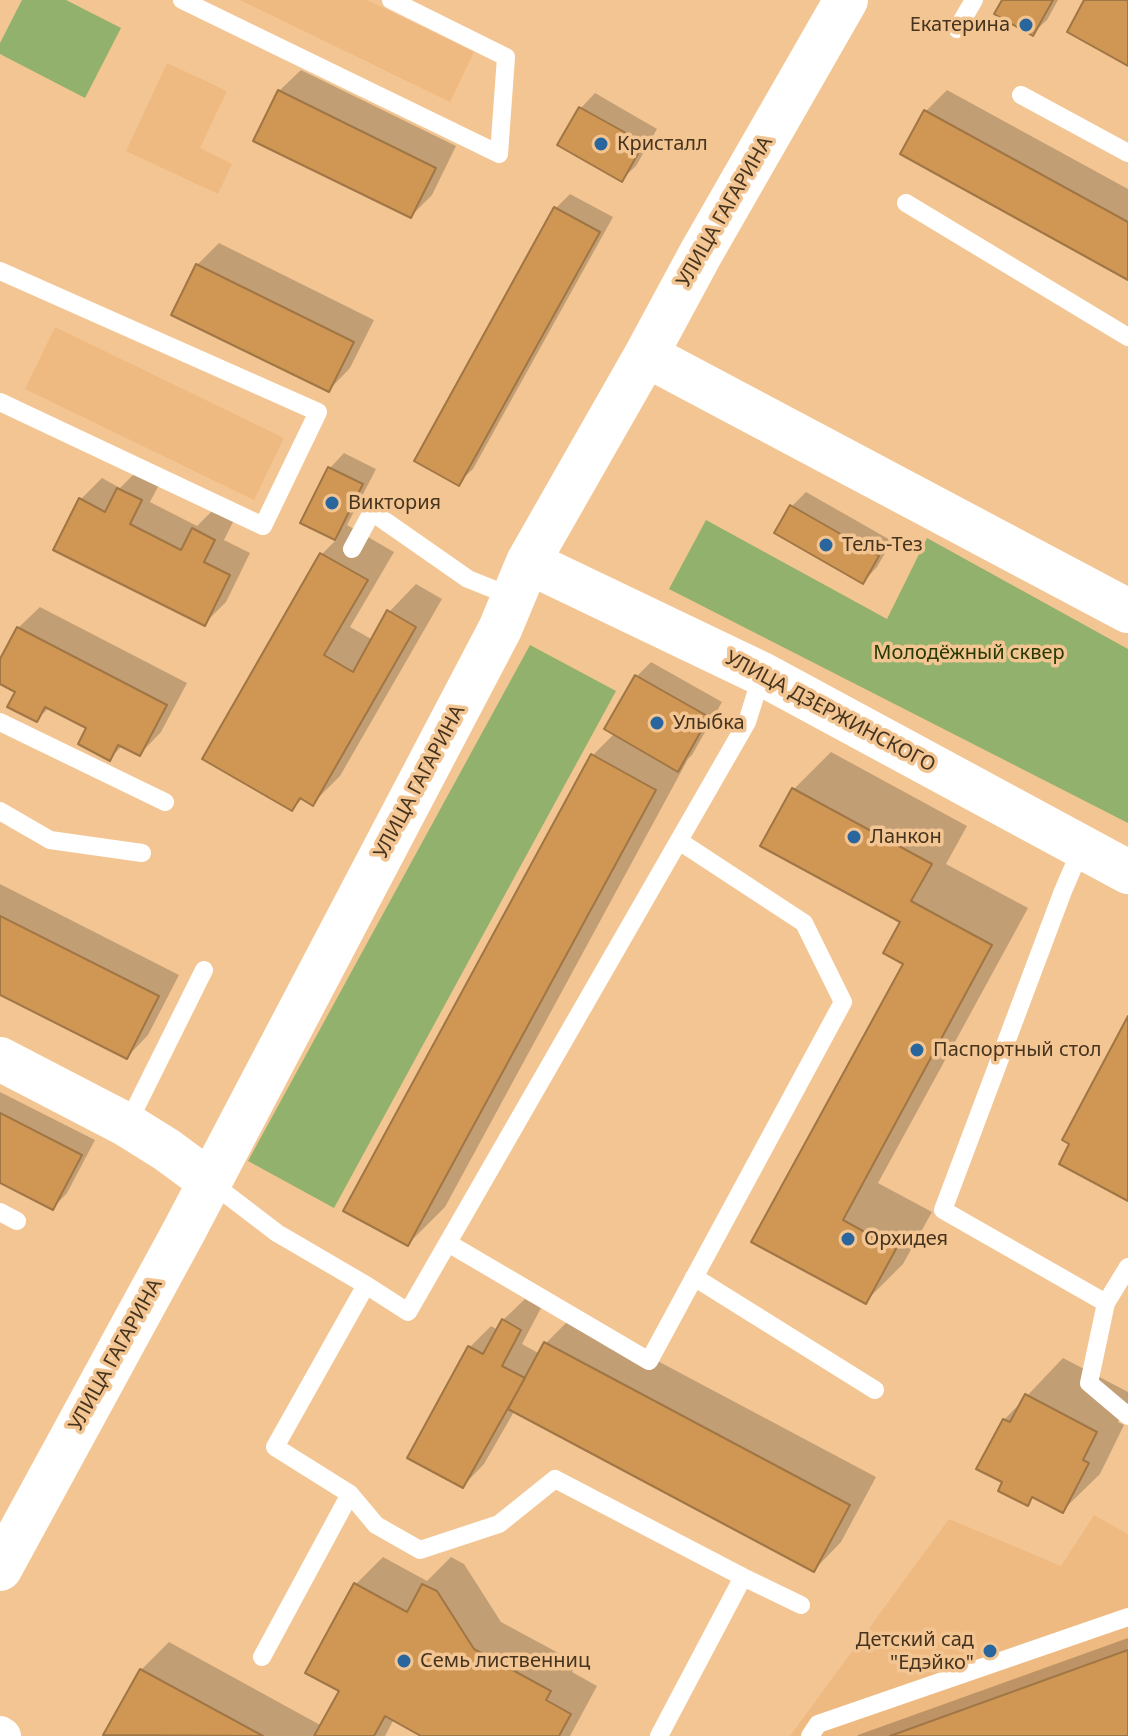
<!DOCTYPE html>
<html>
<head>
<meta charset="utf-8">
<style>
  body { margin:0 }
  canvas { display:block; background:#f3c592 }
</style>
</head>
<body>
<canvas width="1128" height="1736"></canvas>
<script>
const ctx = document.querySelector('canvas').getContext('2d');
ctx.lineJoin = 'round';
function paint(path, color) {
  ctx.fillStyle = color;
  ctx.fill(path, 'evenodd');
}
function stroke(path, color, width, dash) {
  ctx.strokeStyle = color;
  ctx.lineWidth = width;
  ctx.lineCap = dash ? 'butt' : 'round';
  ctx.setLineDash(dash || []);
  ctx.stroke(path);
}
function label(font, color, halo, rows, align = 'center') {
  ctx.font = font + ' "Noto Sans",sans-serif';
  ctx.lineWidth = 7;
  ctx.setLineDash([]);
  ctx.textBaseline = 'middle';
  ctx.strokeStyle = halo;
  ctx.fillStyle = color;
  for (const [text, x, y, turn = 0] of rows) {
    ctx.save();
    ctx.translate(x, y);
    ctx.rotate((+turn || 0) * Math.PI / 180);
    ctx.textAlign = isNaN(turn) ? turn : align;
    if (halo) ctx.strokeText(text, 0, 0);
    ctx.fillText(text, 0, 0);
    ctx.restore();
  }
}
const built = new Path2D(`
  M 240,0 L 367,0 L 474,52 L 450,102 Z
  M 167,63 L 227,91 L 200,148 L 232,164 L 218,194 L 126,151 Z
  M 55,327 L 284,438 L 254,500 L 25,389 Z
  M 1094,1515 L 1128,1534 L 1128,1736 L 790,1736 L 949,1519 L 1061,1566 Z`);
const green = new Path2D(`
  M 22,0 L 66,0 L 121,28 L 85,98 L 0,54 L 0,43 Z
  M 706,520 L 887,619 L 927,538 L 1128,649 L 1128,823 L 669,589 Z
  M 530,645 L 616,691 L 334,1208 L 248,1161 Z`);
const shadow = new Path2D(`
  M 1004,0 L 1058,0 L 1047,20 L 1032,34 Z
  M 301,70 L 456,146 L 432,195 L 411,216 L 279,91 Z
  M 947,90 L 1128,189 L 1128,277 L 926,111 Z
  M 595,93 L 657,129 L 636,166 L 621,180 L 560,144 L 581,108 Z
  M 570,194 L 613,217 L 473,469 L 458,483 L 556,208 Z
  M 219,243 L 374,320 L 350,368 L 329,390 L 197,265 Z
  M 344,453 L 376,469 L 347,525 L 394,552 L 350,627 L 373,640 L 389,612 L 416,584 L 442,599 L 340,776 L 313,803 L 303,798 L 292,809 L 322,554 L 337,539 L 303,522 L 330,468 Z
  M 140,468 L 162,479 L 150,502 L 197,526 L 215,508 L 235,518 L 224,540 L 250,553 L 226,602 L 204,624 L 80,500 L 102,478 L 120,488 Z
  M 806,492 L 892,541 L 877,567 L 863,582 L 792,506 Z
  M 40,607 L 187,683 L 161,732 L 140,754 L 123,745 L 110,758 L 88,727 L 50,707 L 36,720 L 18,691 L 0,681 L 0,664 L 18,628 Z
  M 651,662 L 722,702 L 692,755 L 688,759 L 445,1207 L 408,1244 L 593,755 L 615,733 L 607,729 L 637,676 Z
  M 831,752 L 967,826 L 946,864 L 1028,908 L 878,1183 L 932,1212 L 903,1264 L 866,1301 L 754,1241 L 906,963 L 902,921 L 794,789 Z
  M 0,884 L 179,975 L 148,1035 L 127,1057 L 0,993 Z
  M 0,1092 L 95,1140 L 67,1193 L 53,1208 L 0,1181 Z
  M 525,1299 L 541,1308 L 522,1344 L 540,1354 L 546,1343 L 573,1316 L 876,1477 L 841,1542 L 814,1570 L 515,1410 L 484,1464 L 463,1486 L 470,1347 L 491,1326 L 498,1330 L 503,1320 Z
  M 1063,1358 L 1128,1392 L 1128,1403 L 1118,1422 L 1124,1425 L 1100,1474 L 1062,1511 L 1035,1496 L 1027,1504 L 1005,1482 L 1004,1420 Z
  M 383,1557 L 427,1581 L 451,1557 L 464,1564 L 501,1622 L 577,1663 L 572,1672 L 597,1686 L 570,1736 L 425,1736 L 394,1719 L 385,1736 L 109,1736 L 106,1734 L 141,1670 L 169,1642 L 322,1726 L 341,1690 L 355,1585 Z
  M 1128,1638 L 1128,1736 L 857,1736 L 858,1735 Z`);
const building = new Path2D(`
  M 1002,0 L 1053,0 L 1033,36 L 994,14 Z
  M 1084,0 L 1128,0 L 1128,66 L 1067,32 Z
  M 278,90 L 436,168 L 411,218 L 253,141 Z
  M 579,107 L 644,143 L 622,182 L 557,145 Z
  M 924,110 L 1128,222 L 1128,280 L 900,154 Z
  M 554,207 L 600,232 L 459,486 L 414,461 Z
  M 196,264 L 354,342 L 329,392 L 171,315 Z
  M 328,467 L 363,484 L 335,540 L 300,523 Z
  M 117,488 L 142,500 L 130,524 L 181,550 L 192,528 L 215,540 L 204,562 L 230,575 L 205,626 L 53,550 L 79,498 L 105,512 Z
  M 790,505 L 879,556 L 863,584 L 774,533 Z
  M 320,553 L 368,580 L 324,655 L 353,672 L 387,610 L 416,627 L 313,806 L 300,798 L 292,811 L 202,759 Z
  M 17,627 L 167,705 L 140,756 L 118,745 L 110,761 L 78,744 L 86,728 L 45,707 L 37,722 L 7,707 L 15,692 L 0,684 L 0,659 Z
  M 635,675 L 709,717 L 678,772 L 604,729 Z
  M 591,754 L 656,790 L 408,1246 L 343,1211 Z
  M 792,788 L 932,864 L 911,901 L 992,945 L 843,1220 L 896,1249 L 866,1304 L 751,1242 L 903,964 L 883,953 L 900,922 L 760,846 Z
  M 0,916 L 159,996 L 127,1059 L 0,995 Z
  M 1128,1016 L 1128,1201 L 1059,1164 L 1069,1144 L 1062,1140 Z
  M 0,1113 L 82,1155 L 53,1210 L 0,1183 Z
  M 502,1319 L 521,1330 L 502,1366 L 525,1378 L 463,1488 L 407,1458 L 468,1346 L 483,1354 Z
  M 544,1342 L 850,1505 L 814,1572 L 508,1409 Z
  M 1025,1394 L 1097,1432 L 1083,1460 L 1089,1463 L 1063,1513 L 1032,1497 L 1028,1506 L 998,1491 L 1002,1482 L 976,1469 L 1003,1419 L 1010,1422 Z
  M 354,1583 L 407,1612 L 422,1584 L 437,1591 L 474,1649 L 551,1691 L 546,1700 L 571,1714 L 559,1736 L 421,1736 L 385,1716 L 374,1736 L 314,1736 L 339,1691 L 305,1673 Z
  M 1128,1650 L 1128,1736 L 890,1736 Z
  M 140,1669 L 263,1736 L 103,1735 Z`);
const lane = new Path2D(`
  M 182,0 L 499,154 L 506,57 L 391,0
  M 957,29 L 974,0
  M 1021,95 L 1128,153
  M 906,203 L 1128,337
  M 0,271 L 318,412 L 263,526 L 0,402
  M 352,549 L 372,512 L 468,579 L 513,597
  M 0,722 L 165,802
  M 0,811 L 50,840 L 142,853
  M 1082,847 L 1063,891 L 943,1210 L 1106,1303 L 1089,1383 L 1128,1416
  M 127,1125 L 204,970
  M 209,1181 L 277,1233 L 366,1285 L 275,1447 L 350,1494 L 376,1525 L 420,1550 L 499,1524 L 555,1479 L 743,1577 L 801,1605
  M 0,1212 L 17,1221
  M 448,1243 L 649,1361 L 843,1002 L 804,923 L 679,841
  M 694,1277 L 875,1390
  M 366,1285 L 408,1312 L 747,722 L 762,674
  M 1106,1303 L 1128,1267
  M 262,1657 L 350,1494
  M 659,1736 L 743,1577
  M 810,1736 L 818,1724 L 1128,1617`);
const street = new Path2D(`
  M 0,1734 L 3,1736`);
const secondary = new Path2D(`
  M 646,355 L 1128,611
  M 528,562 L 762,674 L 1128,872
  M 0,1059 L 127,1125 L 167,1150 L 209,1181
  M 0,1569 L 183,1233 L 500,629 L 528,562 L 646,355 L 701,253 L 846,0`);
const markers = [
  [1026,25,8,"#29669d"],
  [601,144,8,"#29669d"],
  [332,503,8,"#29669d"],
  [826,545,8,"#29669d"],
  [657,723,8,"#29669d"],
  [854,837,8,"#29669d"],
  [917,1050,8,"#29669d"],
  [848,1239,8,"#29669d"],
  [990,1651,8,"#29669d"],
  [404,1661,8,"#29669d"]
];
const poiNames = [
  ["Екатерина",1010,25,"right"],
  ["Кристалл",617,144],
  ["Виктория",348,503],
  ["Тель-Тез",842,545],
  ["Улыбка",673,723],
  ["Ланкон",870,837],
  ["Паспортный стол",933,1050],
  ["Орхидея",864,1239],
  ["Детский сад",974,1640,"right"],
  ["\"Едэйко\"",974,1663,"right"],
  ["Семь лиственниц",420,1661]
];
const streetNames = [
  ["УЛИЦА ГАГАРИНА",725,212,-60],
  ["УЛИЦА ДЗЕРЖИНСКОГО",830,712,28],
  ["УЛИЦА ГАГАРИНА",420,782,-62],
  ["УЛИЦА ГАГАРИНА",116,1355,-61]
];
const parkNames = [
  ["Молодёжный сквер",969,653]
];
paint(built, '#eeba81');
paint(green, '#91b16c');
paint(shadow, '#0003');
paint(building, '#cf9654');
stroke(building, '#a07645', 2);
stroke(lane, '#fff', 18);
stroke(street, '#fff', 36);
stroke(secondary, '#fff', 44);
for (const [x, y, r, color] of markers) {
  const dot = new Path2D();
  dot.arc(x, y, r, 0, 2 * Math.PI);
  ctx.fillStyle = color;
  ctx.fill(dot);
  stroke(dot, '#f3c592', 3);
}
label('20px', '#46341f', '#f3c592', poiNames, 'left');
label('20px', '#46341f', '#f3c592', streetNames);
label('20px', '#253a02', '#f3c592', parkNames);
</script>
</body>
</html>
